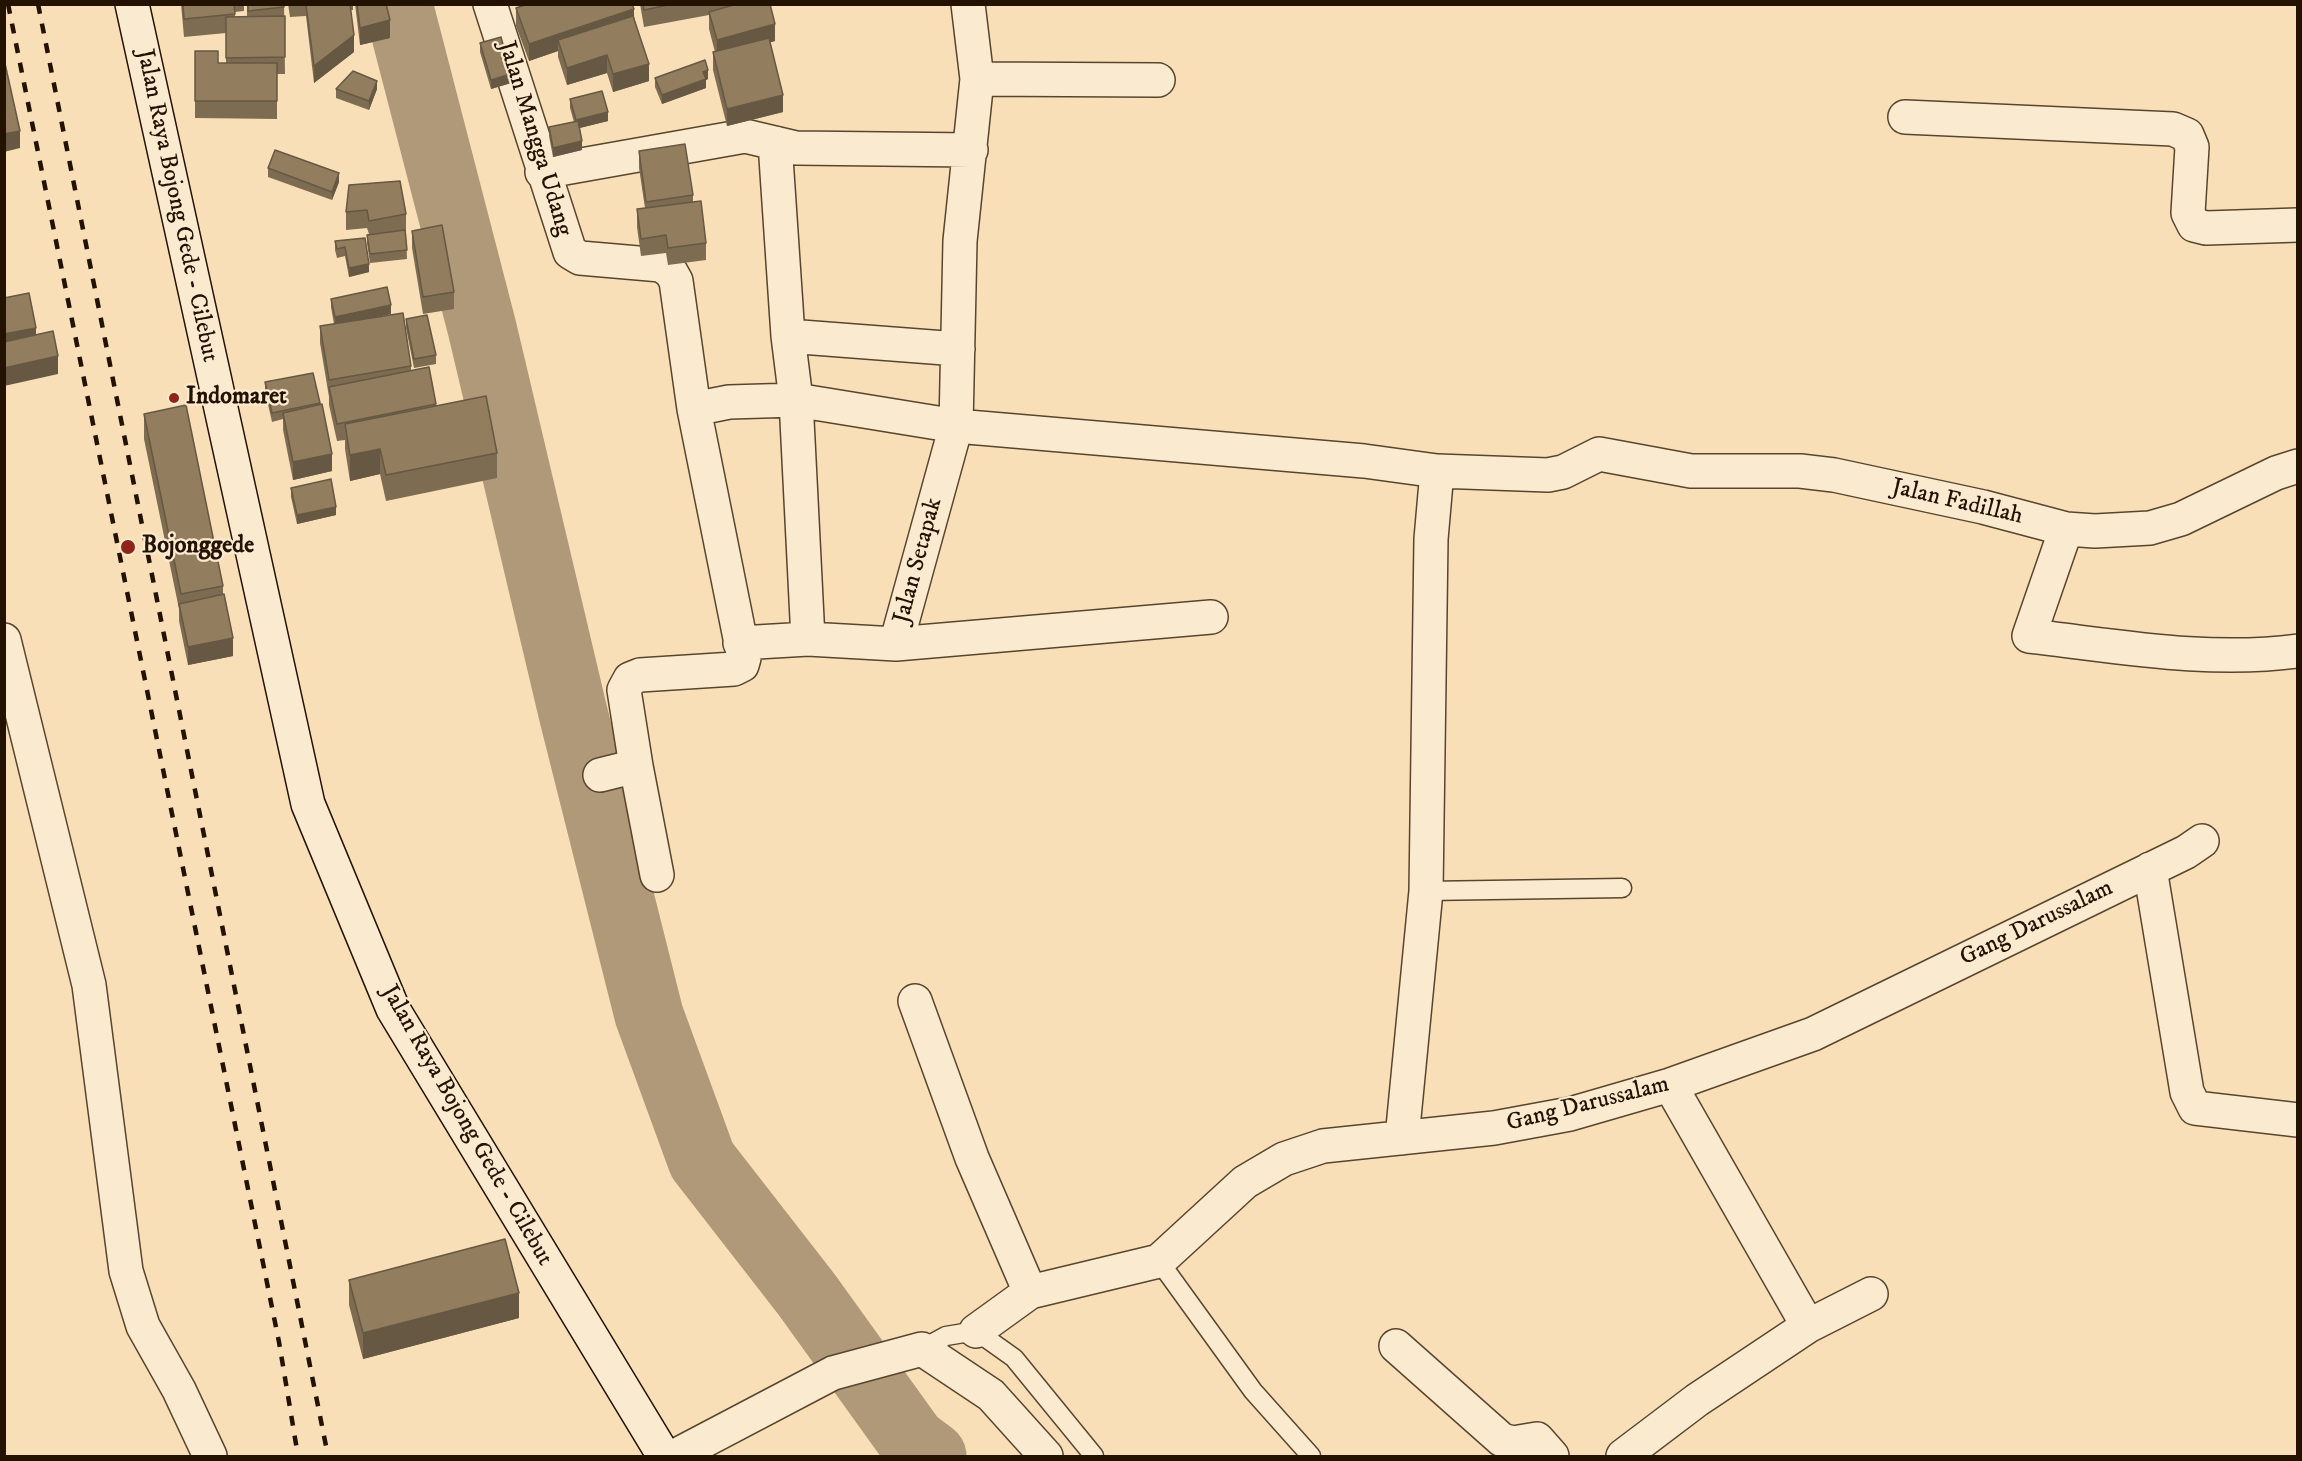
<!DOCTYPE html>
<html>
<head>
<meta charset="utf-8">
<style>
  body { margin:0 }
  #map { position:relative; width:2302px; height:1461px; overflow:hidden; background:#f8dfb7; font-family:"IM FELL DW Pica",serif }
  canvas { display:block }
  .frame { position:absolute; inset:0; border:6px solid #231200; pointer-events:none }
</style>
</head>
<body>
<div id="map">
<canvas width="2302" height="1461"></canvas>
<div class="frame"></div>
</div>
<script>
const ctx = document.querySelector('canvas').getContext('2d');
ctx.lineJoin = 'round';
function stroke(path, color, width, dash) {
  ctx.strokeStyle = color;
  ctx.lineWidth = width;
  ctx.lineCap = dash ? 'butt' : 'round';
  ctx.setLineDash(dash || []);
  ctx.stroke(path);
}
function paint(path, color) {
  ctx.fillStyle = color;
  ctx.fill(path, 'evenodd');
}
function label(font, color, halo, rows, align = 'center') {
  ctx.font = font + ' "IM FELL DW Pica",serif';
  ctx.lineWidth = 4.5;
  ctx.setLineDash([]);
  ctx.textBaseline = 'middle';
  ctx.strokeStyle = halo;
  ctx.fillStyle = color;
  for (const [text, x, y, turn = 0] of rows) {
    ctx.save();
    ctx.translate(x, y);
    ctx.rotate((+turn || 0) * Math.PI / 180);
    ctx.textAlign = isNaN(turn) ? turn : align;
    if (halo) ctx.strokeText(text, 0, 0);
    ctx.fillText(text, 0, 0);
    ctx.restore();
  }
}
const river = new Path2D(`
  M 398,4 L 482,328 L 573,713 L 649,1015 L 702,1160 L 807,1295 L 912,1441 L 932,1456`);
const lane = new Path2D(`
  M 1426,891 L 1622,888
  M 1159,1261 L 1253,1391 L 1311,1456
  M 922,1349 L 946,1336 L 976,1331 L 1014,1358 L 1094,1456`);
const street = new Path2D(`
  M 490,4 L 570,252 L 580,258 L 661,265 L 671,272 L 676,281 L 694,409 L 729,402 L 796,400 L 956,426 L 1364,461 L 1437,471 L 1431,539 L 1426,891 L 1402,1138
  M 977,79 L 1158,80
  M 1905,117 L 2173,129 L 2187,135 L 2192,147 L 2188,213 L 2194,225 L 2206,228 L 2298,225
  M 775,143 L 788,336 L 796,400 L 808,639 L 896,644 L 956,426 L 960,241 L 977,79 L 968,4
  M 542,172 L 745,136 L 796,148 L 971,150
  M 788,336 L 958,349
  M 1437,471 L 1548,475 L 1563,472 L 1599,454 L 1691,471 L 1800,471 L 1834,475 L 1983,507 L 2066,529 L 2095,531 L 2150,528 L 2181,519 L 2276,473 L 2298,466
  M 2066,529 L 2029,636 C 2118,646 2207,663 2298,651
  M 4,640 L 89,985 L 126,1271 L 143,1326 L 179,1390 L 210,1456
  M 740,643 L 808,639
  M 896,644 L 1211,617
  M 636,766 L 624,690 L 630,679 L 640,675 L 734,669 L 742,665 L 744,658 L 694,409
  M 600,775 L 636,766 L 657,875
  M 2150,869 L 2187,1092 L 2195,1108 L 2298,1120
  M 915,1001 L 972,1158 L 1030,1292
  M 1808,1326 L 1871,1294
  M 976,1331 L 1030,1292 L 1159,1261 L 1245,1182 L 1284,1159 L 1323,1146 L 1494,1128 L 1570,1114 L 1670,1085 L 1813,1034 L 2186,852 L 2202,841
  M 1396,1346 L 1502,1440 L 1513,1443 L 1537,1439 L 1552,1456
  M 675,1456 L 833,1373 L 922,1349 L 991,1395 L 1046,1456
  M 1623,1456 L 1697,1400 L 1808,1326 L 1670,1085`);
const secondary = new Path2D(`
  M 132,4 L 308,804 L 393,1009 L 664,1456`);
const rail = new Path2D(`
  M 8,4 L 279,1342 L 298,1456
  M 38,4 L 328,1456`);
const wall = new Path2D(`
  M 181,4 L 244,4 L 244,11 L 235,12 L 235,17 L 247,17 L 247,4 L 284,4 L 285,74 L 277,74 L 277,119 L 195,118 L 195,51 L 218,63 L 226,63 L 226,33 L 184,37 Z
  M 288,4 L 353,4 L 353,10 L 351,10 L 354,52 L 314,83 L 306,16 L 290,17 Z
  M 355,4 L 386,4 L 390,38 L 360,45 Z
  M 640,4 L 770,4 L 775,41 L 770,42 L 783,112 L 727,126 L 713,70 L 713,52 L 715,52 L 709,29 L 709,15 L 644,27 Z
  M 516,8 L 634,16 L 649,81 L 613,92 L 607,73 L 567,85 L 558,57 L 558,51 L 529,61 L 516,26 Z
  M 480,43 L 511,83 L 491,89 L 480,52 Z
  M 655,78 L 708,79 L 706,80 L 706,88 L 662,104 L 655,87 Z
  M 336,89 L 377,89 L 369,110 L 336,98 Z
  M 570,99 L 608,121 L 579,128 L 582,150 L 553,157 L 549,136 L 549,127 L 574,122 L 570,108 Z
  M 639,151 L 693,195 L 693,202 L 706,243 L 706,260 L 668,265 L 666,253 L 641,256 L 637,227 L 637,209 L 645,208 L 639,168 Z
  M 268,168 L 339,182 L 332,200 L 268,177 Z
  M 349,185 L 406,214 L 406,232 L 407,259 L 370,263 L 367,243 L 367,235 L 369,234 L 367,228 L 346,230 L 346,212 Z
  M 412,231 L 454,292 L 454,309 L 423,314 L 412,248 Z
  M 365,238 L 369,272 L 349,277 L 345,256 L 337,258 L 335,250 L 335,241 Z
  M 331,299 L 391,314 L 368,318 L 411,366 L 411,371 L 436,404 L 436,406 L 497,453 L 497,478 L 386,501 L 380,474 L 350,481 L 345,449 L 345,440 L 337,441 L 329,405 L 329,397 L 320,343 L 320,326 L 334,324 L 331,307 Z
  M 406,319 L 436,355 L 436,364 L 414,368 L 406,328 Z
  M 313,373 L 332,471 L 293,480 L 283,430 L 283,419 L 272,422 L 265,391 L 265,382 Z
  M 144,414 L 223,586 L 223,594 L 233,656 L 188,665 L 179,621 L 179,609 L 144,439 Z
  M 291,488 L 336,515 L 297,524 L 291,497 Z
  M 349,1280 L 519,1318 L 363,1359 L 349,1305 Z`);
const shadedWall = new Path2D(`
  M 634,9 L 634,26 L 558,40 L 558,51 L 529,61 L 529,44 Z
  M 390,20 L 390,38 L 360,45 L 360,28 Z
  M 775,24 L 775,41 L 717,57 L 717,40 Z
  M 354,35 L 354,52 L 314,83 L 314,66 Z
  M 607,55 L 607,73 L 567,85 L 567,68 Z
  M 649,64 L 649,81 L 613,92 L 613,74 Z
  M 708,70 L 708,79 L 706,80 L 706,88 L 662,104 L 662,95 Z
  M 511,74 L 511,83 L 491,89 L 491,80 Z
  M 377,81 L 377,89 L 369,110 L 369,101 Z
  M 783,95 L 783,112 L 727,126 L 727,109 Z
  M 608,112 L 608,121 L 576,129 L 576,120 Z
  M 20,131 L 20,148 L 4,152 L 4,134 Z
  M 582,141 L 582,150 L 553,157 L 553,148 Z
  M 339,173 L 339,182 L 332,200 L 332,192 Z
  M 369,264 L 369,272 L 349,277 L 349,268 Z
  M 391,305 L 391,314 L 335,326 L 335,317 Z
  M 36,328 L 36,345 L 4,351 L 4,334 Z
  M 58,356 L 58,374 L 4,386 L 4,368 Z
  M 380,449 L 380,474 L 350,481 L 350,455 Z
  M 332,454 L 332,471 L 293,480 L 293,462 Z
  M 336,507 L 336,515 L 297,524 L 297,515 Z
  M 233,638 L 233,656 L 188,665 L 188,647 Z
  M 519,1293 L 519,1318 L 363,1359 L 363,1333 Z`);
const building = new Path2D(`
  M 183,4 L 234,4 L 235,14 L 184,19 Z
  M 248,4 L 284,4 L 284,7 L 248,11 Z
  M 310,4 L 350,4 L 354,35 L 314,66 L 306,5 Z
  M 357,4 L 386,4 L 390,20 L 360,28 Z
  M 528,4 L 632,4 L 634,9 L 529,44 L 516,8 Z
  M 643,4 L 673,4 L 644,10 Z
  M 737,4 L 770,4 L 775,24 L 717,40 L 709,12 Z
  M 285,16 L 285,57 L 226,58 L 226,17 Z
  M 633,16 L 649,64 L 613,74 L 607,55 L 567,68 L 558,40 Z
  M 501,37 L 511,74 L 491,80 L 480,43 Z
  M 769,38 L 783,95 L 727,109 L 713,52 Z
  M 195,51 L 218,51 L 218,63 L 277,63 L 277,101 L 195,101 Z
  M 4,59 L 20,131 L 4,134 Z
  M 705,60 L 708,70 L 703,72 L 706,79 L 662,95 L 655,78 Z
  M 353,71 L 377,81 L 369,101 L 336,89 Z
  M 602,91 L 608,112 L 576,120 L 570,99 Z
  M 578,121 L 582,141 L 553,148 L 549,127 Z
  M 685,144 L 693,195 L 646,202 L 639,151 Z
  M 275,150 L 339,173 L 332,192 L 268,168 Z
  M 400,181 L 406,214 L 369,221 L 367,210 L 346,212 L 349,185 Z
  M 701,201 L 706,243 L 668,248 L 666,235 L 641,239 L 637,209 Z
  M 442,225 L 454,292 L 423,297 L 412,231 Z
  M 405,230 L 407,250 L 370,254 L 367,235 Z
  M 365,238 L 369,264 L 349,268 L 345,247 L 337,249 L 335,241 Z
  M 387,287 L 391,305 L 335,317 L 331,299 Z
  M 29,293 L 36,328 L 4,334 L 4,298 Z
  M 403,313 L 411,366 L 329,380 L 320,326 Z
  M 427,315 L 436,355 L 414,359 L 406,319 Z
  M 53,331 L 58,356 L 4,368 L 4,342 Z
  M 429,367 L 436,404 L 337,424 L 329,387 Z
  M 313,373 L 320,403 L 272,413 L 265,382 Z
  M 486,396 L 497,453 L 386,475 L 380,449 L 350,455 L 345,424 Z
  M 322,404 L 332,454 L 293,462 L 283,413 Z
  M 186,405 L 223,586 L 181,594 L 144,414 Z
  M 331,479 L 336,507 L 297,515 L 291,488 Z
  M 224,594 L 233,638 L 188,647 L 179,604 Z
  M 505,1239 L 519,1293 L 363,1333 L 349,1280 Z`);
const markers = [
  [174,398,6,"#8f2418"],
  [128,547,8,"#8f2418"]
];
const streetNames = [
  ["Jalan Mangga Udang",534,139,73],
  ["Jalan Raya Bojong Gede - Cilebut",176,206,78],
  ["Jalan Fadillah",1957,503,13],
  ["Jalan Setapak",919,561,-75],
  ["Gang Darussalam",2037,924,-26],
  ["Gang Darussalam",1588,1105,-14],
  ["Jalan Raya Bojong Gede - Cilebut",466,1126,60]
];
const poiNames = [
  ["Indomaret",186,398],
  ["Bojonggede",142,547]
];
stroke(river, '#b09979', 69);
stroke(lane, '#58452e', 21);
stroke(street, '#58452e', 36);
stroke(secondary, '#231200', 36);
stroke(lane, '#faead0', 18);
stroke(street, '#faead0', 33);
stroke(secondary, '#faead0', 33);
stroke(rail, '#231200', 4.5, [10, 10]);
paint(wall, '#7e6c52');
paint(shadedWall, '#665842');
paint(building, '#927d5f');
stroke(building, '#665842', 1.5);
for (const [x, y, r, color] of markers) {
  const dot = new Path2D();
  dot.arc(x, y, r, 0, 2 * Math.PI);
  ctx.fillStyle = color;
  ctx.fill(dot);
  stroke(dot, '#faead0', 2);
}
label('24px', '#231200', '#faead0', streetNames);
label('bold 24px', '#231200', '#faead0', poiNames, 'left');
</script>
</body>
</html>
